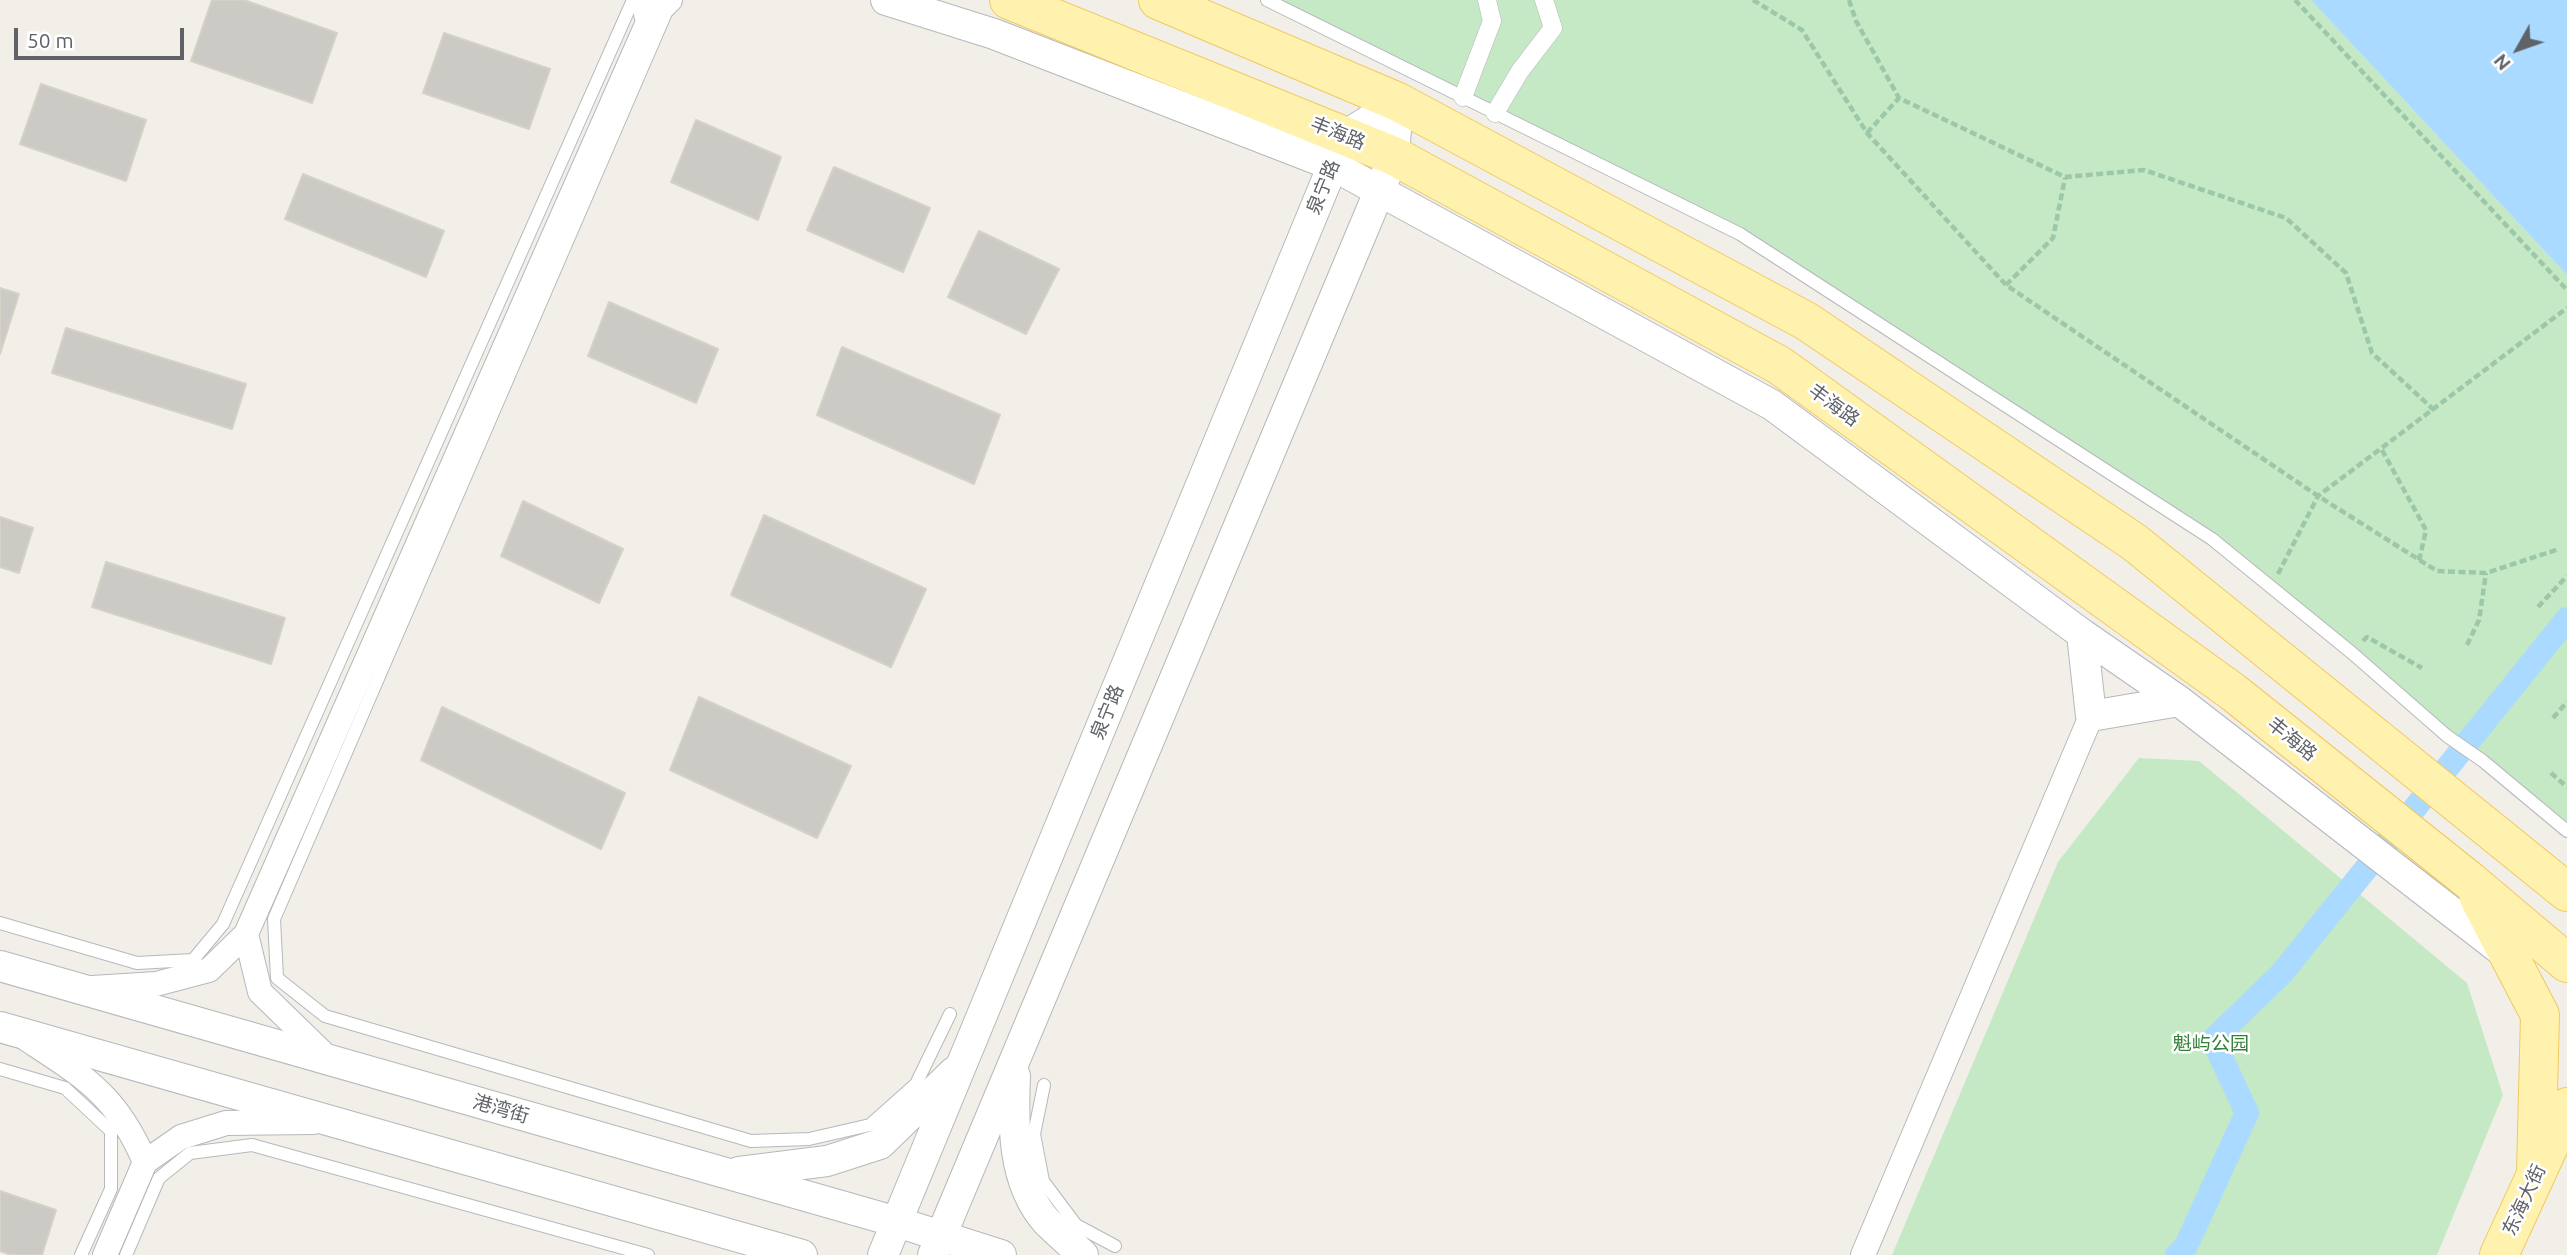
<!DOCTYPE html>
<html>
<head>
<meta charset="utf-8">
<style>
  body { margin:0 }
  #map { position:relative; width:2567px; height:1255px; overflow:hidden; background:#f1efe8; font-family:Ubuntu,sans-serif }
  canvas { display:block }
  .north { position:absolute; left:2483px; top:14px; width:70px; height:70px; -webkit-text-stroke:5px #fff; paint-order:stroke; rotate:230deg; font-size:19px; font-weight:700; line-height:28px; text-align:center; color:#5f6368 }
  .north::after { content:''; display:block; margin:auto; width:24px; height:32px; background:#5f6368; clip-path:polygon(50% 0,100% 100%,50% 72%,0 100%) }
  .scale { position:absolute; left:14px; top:28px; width:170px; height:32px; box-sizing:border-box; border:4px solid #5f6368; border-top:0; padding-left:9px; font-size:21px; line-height:24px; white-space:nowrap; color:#5f6368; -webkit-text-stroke:5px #fff; paint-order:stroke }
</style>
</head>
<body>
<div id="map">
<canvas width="2567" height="1255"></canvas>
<div class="north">N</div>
<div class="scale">50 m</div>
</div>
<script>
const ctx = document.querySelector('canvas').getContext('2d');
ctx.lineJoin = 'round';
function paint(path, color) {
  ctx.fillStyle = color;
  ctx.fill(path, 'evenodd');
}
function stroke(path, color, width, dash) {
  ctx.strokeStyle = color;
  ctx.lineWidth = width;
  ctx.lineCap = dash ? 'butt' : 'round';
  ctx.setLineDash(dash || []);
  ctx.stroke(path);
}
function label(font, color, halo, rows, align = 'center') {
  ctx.font = font + ' Ubuntu,"Noto Sans SC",sans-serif';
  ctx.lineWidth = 5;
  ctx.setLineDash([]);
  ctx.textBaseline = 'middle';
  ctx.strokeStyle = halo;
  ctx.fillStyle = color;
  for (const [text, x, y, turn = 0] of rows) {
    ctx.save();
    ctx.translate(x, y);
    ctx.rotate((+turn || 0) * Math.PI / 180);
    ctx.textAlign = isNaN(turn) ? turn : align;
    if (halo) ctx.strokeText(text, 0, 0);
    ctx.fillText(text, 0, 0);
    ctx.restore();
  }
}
const green = new Path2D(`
  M 1267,0 L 2311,0 L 2567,275 L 2567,831 L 2212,539 L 1740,234 Z
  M 2139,758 L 2199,761 L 2467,983 L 2503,1095 L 2437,1255 L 1892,1255 L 2058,862 Z`);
const water = new Path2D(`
  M 2311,0 L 2567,0 L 2567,275 Z`);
const canal = new Path2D(`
  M 2177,1255 L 2186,1246 L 2247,1113 L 2213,1040 L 2282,973 L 2567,619`);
const building = new Path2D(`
  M 212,0 L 244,0 L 337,33 L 312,103 L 191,61 Z
  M 444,33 L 550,69 L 529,129 L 423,93 Z
  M 41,84 L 146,120 L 126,181 L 20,144 Z
  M 696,120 L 781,157 L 758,220 L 671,182 Z
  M 834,167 L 930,208 L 903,272 L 807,230 Z
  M 303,174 L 444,231 L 426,277 L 285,219 Z
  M 979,231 L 1059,269 L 1026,334 L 948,297 Z
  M 0,288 L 19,294 L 0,354 Z
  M 609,302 L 718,349 L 696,403 L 588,356 Z
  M 66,328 L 246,384 L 232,429 L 52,373 Z
  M 842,347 L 1000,415 L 974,484 L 817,415 Z
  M 523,501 L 623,549 L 599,603 L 501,556 Z
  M 764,515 L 926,589 L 891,667 L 731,595 Z
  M 0,517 L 33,528 L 19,573 L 0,567 Z
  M 106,562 L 285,618 L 271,664 L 92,607 Z
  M 699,697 L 851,766 L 817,838 L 670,770 Z
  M 442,707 L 625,793 L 601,849 L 421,760 Z
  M 0,1191 L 56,1210 L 42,1255 L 11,1255 L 0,1251 Z`);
const path = new Path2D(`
  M 1753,0 L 1802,30 L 1867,133 L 2006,285 L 2318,496 L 2437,571 L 2486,573 L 2559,549
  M 1849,0 L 1856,21 L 1899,98 L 2065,177 L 2144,170 L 2286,218 L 2346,273 L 2372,353 L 2434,410
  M 2295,0 L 2567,290
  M 1867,133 L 1899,98
  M 2006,285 L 2053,238 L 2065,178
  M 2382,450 L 2426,530 L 2419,561
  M 2278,574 L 2318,496 L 2567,308
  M 2538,607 L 2567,576
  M 2363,641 L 2367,637 L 2422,668
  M 2467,645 L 2479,620 L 2486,573
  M 2553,718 L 2567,702
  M 2551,773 L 2567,787`);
const service = new Path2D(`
  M 1267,0 L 1740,234 L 2212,539 L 2352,653 L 2447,736 L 2483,761 L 2567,831
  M 665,15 L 274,919 L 277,978 L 325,1016 L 751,1141 L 809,1139 L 870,1125 L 916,1084 L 950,1014
  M 0,923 L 137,963 L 193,960 L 223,924 L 633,0
  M 0,1069 L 65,1088 L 111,1131 L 111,1189 L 81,1255
  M 1044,1085 L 1034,1134 L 1043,1181 L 1076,1225 L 1115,1246
  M 126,1255 L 159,1178 L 190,1153 L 252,1145 L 648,1255`);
const pedestrian = new Path2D(`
  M 1463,97 L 1492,21 L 1487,0
  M 1495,113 L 1520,71 L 1553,28 L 1544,0`);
const minor = new Path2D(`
  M 643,0 L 648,22 L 670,0
  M 246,934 L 648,22
  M 92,988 L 156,984 L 209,970 L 246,934 L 260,992 L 330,1060
  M 28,1040 C 86,1078 117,1096 145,1162 L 181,1137 L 226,1123 L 313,1122
  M 105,1255 L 145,1162
  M 1863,1255 L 2091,716`);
const tertiary = new Path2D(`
  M 886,0 L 994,34 L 1332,165 L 1772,405 L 2082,634 L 2179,701 L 2506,954
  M 2082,634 L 2091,716 L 2179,701
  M 0,966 L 897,1222 L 1001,1255
  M 0,1027 L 802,1255
  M 1015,1076 C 1013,1124 1012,1183 1047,1222 C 1058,1233 1071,1244 1083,1255
  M 739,1172 L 827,1161 L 880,1144 L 954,1072
  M 883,1255 L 1345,136 L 1398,102
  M 933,1255 L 1394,156 L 1398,102`);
const primary = new Path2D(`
  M 1009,0 L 1394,156 L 1779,365 L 2233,692 L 2470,881 L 2567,963
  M 1158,0 L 1398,102 L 1806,321 L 2134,542 L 2567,892
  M 2479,898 L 2540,1015 L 2536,1172
  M 2499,1255 L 2567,1107`);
const streetNames = [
  ["丰海路",1338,133,22],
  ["泉宁路",1323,187,-68],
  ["丰海路",1834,405,36],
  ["泉宁路",1107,712,-68],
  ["丰海路",2292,739,39],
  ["港湾街",501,1109,16],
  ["东海大街",2524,1200,-65]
];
const parkNames = [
  ["魁屿公园",2211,1044]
];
paint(green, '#c5e8c5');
paint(water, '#aadaff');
stroke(canal, '#aadaff', 24);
paint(building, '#cccac5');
stroke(building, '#d6d1c6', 2);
stroke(service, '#b5b8bc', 14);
stroke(pedestrian, '#b5b8bc', 19);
stroke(minor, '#b5b8bc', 26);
stroke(tertiary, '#b5b8bc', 32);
stroke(primary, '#f2c960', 40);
stroke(path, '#9cc7a9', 4.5, [7, 3.5]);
stroke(service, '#fff', 12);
stroke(pedestrian, '#fff', 18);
stroke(minor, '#fff', 24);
stroke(tertiary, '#fff', 30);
stroke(primary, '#fff2af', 38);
label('19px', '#5f6368', '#fff', streetNames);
label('19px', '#348238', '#fff', parkNames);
</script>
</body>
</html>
